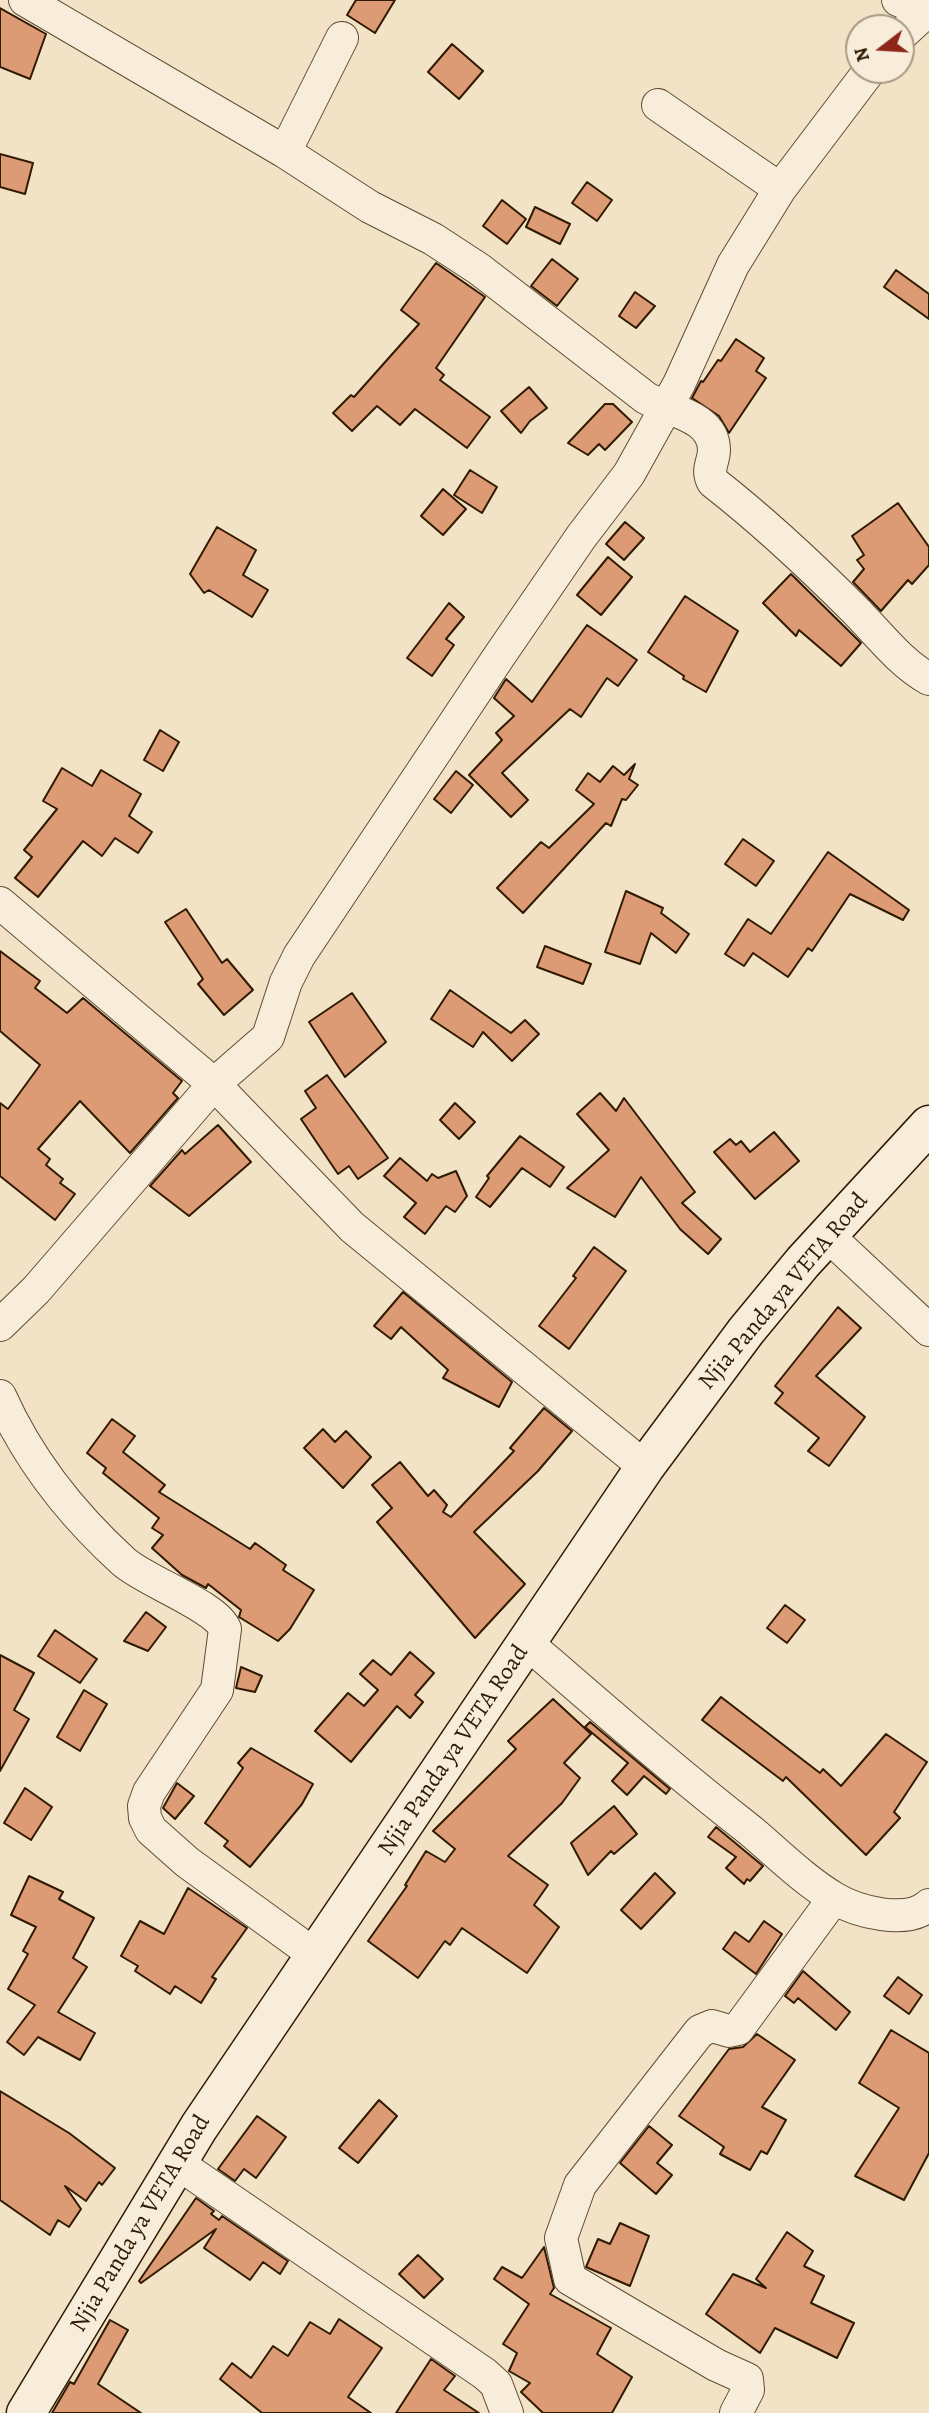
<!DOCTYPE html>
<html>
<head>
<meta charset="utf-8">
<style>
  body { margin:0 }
  #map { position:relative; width:929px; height:2413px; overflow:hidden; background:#f3e3c6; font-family:Alegreya,serif }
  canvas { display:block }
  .north { position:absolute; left:845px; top:14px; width:70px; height:70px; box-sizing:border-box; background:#f7edda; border:2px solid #a79983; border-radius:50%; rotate:253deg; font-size:19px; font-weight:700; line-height:28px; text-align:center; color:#301a00 }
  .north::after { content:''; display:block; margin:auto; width:24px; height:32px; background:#8f2418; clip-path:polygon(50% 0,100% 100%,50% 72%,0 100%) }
</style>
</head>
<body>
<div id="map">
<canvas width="929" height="2413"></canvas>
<div class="north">N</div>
</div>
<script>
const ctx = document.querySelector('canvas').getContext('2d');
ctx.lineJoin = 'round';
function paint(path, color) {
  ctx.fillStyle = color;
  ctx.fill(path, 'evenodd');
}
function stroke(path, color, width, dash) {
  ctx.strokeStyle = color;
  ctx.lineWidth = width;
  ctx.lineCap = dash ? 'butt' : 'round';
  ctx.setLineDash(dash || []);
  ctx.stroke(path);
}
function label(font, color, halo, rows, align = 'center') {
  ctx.font = font + ' Alegreya,serif';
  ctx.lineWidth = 5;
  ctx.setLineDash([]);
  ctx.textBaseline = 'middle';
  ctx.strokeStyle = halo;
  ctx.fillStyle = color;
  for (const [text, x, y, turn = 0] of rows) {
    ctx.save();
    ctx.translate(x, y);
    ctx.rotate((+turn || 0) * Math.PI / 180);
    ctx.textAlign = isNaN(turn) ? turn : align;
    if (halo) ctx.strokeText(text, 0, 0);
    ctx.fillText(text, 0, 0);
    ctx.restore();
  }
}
const building = new Path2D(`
  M 356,0 L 395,0 L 375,33 L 347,15 Z
  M 0,8 L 46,34 L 30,79 L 0,67 Z
  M 452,44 L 483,71 L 459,99 L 428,72 Z
  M 0,154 L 33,163 L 25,194 L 0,187 Z
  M 587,182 L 612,200 L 597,221 L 572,203 Z
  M 502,200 L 526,219 L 507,244 L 483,226 Z
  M 535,207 L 570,224 L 560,244 L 526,227 Z
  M 552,259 L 578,279 L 557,306 L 531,286 Z
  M 436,263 L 485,297 L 436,368 L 444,375 L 440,380 L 490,417 L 467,448 L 415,409 L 400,425 L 377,406 L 352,431 L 333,413 L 351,395 L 354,397 L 419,324 L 401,310 Z
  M 896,270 L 929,294 L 929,319 L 884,287 Z
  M 635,292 L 655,306 L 636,328 L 619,316 Z
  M 736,339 L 764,358 L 756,371 L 766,378 L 729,433 L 719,416 L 692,398 L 701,381 L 703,382 L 718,360 L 721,361 Z
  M 529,387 L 547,408 L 530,421 L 521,433 L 501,411 Z
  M 605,404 L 613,404 L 632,422 L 605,450 L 599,444 L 588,455 L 568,443 Z
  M 470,470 L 497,487 L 482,513 L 454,495 Z
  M 443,489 L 466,509 L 443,535 L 421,516 Z
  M 898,503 L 929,547 L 929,565 L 912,584 L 908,580 L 881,611 L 853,582 L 864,569 L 857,560 L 864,555 L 852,536 Z
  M 625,522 L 644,538 L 624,560 L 606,544 Z
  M 217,527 L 256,550 L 243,575 L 268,590 L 252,617 L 209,590 L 204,593 L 190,574 Z
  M 608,557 L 632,577 L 601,615 L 577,595 Z
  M 791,574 L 861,643 L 841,666 L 799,630 L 796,636 L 763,603 Z
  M 685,596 L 738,631 L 706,692 L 683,679 L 684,676 L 648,652 Z
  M 449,603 L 464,617 L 446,639 L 454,645 L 432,676 L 407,658 Z
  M 587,625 L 637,660 L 618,686 L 607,678 L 581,717 L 570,709 L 502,773 L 528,800 L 511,817 L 469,775 L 502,740 L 496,733 L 514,716 L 494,698 L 506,679 L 532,702 Z
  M 160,730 L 179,742 L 163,771 L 144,760 Z
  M 635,764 L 629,779 L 638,785 L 626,800 L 622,799 L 611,826 L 606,823 L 523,913 L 497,888 L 541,842 L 549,848 L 594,804 L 576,790 L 588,773 L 600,782 L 613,766 L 624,775 Z
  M 62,768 L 92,786 L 101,770 L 141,794 L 129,816 L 152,832 L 138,853 L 115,838 L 102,856 L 83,841 L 38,897 L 15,878 L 32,857 L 24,850 L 57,809 L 43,801 Z
  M 456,771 L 473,785 L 451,813 L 434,799 Z
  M 743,839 L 774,861 L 756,886 L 725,864 Z
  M 828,852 L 909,910 L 903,920 L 850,894 L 812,951 L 808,948 L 788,977 L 753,953 L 744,966 L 725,954 L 748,919 L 771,934 Z
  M 626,891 L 663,908 L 661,913 L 689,934 L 676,953 L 651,933 L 640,964 L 605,952 Z
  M 186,909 L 222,963 L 227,959 L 253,990 L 224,1015 L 198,984 L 203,979 L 165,922 Z
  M 545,946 L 591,964 L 583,984 L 537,967 Z
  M 0,951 L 40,981 L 35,988 L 67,1013 L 83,998 L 182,1081 L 173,1093 L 178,1098 L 130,1153 L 80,1101 L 38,1149 L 50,1159 L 46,1165 L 63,1179 L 60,1183 L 75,1194 L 55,1220 L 0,1176 L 0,1103 L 8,1109 L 40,1065 L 0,1031 Z
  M 450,990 L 511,1033 L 525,1020 L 539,1034 L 512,1061 L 483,1032 L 473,1047 L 431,1019 Z
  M 352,993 L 386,1042 L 345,1077 L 309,1022 Z
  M 327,1075 L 388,1158 L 358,1179 L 349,1166 L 338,1174 L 301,1119 L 316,1108 L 305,1091 Z
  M 600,1093 L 616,1111 L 624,1098 L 695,1192 L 682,1203 L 721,1239 L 708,1254 L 680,1229 L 641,1177 L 615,1217 L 567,1188 L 609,1150 L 577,1114 Z
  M 455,1103 L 475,1122 L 459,1139 L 440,1120 Z
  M 218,1125 L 251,1162 L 189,1216 L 150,1186 L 182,1150 L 185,1154 Z
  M 774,1132 L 799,1161 L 755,1199 L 714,1152 L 730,1139 L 736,1145 L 741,1141 L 750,1152 Z
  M 520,1136 L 564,1167 L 550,1187 L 522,1168 L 490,1207 L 476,1197 L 489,1178 L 487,1176 Z
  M 400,1158 L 427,1181 L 432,1174 L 438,1178 L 456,1171 L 467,1196 L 455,1212 L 446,1206 L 425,1234 L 404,1217 L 416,1203 L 384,1176 Z
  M 594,1247 L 626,1271 L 569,1349 L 539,1326 L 576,1278 L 573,1276 Z
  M 403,1292 L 512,1382 L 499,1407 L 443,1378 L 448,1370 L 401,1327 L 391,1339 L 374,1326 Z
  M 838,1307 L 861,1328 L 816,1376 L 865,1417 L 829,1466 L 808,1451 L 819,1438 L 775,1403 L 783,1393 L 775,1386 Z
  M 544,1408 L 572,1431 L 538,1471 L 474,1532 L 525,1584 L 475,1638 L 377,1522 L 392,1508 L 372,1485 L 400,1462 L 428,1496 L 434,1490 L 447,1505 L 443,1512 L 451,1517 L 514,1451 L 510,1448 Z
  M 112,1419 L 135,1436 L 123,1452 L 165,1485 L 159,1492 L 250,1549 L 255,1543 L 286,1565 L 283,1570 L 314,1590 L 290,1629 L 278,1641 L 239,1617 L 241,1610 L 208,1584 L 206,1588 L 182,1575 L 152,1548 L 163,1535 L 152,1528 L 159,1518 L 103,1473 L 106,1468 L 87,1453 Z
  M 323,1429 L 335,1442 L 346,1431 L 371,1457 L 343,1488 L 304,1448 Z
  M 785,1605 L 805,1620 L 787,1643 L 767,1628 Z
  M 146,1612 L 166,1627 L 148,1651 L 124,1641 Z
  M 55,1630 L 97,1659 L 80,1683 L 38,1656 Z
  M 410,1652 L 434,1673 L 415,1695 L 423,1702 L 410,1718 L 397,1706 L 351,1762 L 315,1731 L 348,1693 L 364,1706 L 378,1690 L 360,1674 L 373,1660 L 391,1675 Z
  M 0,1655 L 34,1673 L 14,1710 L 29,1719 L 0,1771 Z
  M 241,1667 L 262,1676 L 255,1692 L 236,1688 Z
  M 84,1690 L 107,1704 L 80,1751 L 57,1737 Z
  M 721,1697 L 820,1773 L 823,1769 L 841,1786 L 886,1734 L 927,1762 L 894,1812 L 900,1818 L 866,1855 L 786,1777 L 783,1781 L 702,1720 Z
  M 553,1699 L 591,1734 L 564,1763 L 580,1778 L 562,1803 L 508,1856 L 548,1885 L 534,1905 L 559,1927 L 527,1973 L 462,1928 L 450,1945 L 445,1941 L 418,1978 L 368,1941 L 407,1886 L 405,1885 L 426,1851 L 445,1862 L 455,1849 L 433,1831 L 516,1749 L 508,1741 Z
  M 590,1722 L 670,1789 L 666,1794 L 644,1776 L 627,1795 L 612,1781 L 628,1763 L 585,1727 Z
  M 251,1748 L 313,1784 L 302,1804 L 250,1867 L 224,1846 L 228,1841 L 205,1823 L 243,1768 L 238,1763 Z
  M 177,1783 L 194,1796 L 175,1819 L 163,1808 Z
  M 25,1788 L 52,1807 L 31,1840 L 4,1823 Z
  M 614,1806 L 637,1834 L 614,1854 L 611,1851 L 588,1875 L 571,1843 Z
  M 716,1827 L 763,1866 L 750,1881 L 747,1879 L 744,1884 L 726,1868 L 736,1857 L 708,1837 Z
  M 655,1873 L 675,1893 L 641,1929 L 621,1910 Z
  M 29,1876 L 63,1892 L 59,1899 L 94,1918 L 73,1958 L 87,1967 L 58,2012 L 95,2033 L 80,2060 L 38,2037 L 24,2055 L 7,2042 L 35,2005 L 8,1989 L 28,1954 L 23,1951 L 36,1927 L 11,1915 Z
  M 188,1888 L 247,1928 L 212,1977 L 216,1979 L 201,2003 L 175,1986 L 170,1994 L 135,1971 L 138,1966 L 121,1956 L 140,1921 L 164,1934 Z
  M 764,1921 L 782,1934 L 756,1974 L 723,1949 L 735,1932 L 749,1942 Z
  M 803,1971 L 850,2012 L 836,2030 L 798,1998 L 794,2003 L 785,1996 Z
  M 898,1977 L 922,1995 L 909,2014 L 884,1996 Z
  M 891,2030 L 929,2053 L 929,2153 L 904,2200 L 855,2176 L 899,2108 L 859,2083 Z
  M 757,2034 L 795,2060 L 762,2107 L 786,2120 L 767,2154 L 761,2151 L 750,2170 L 720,2154 L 724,2147 L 679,2116 L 729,2049 L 743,2047 Z
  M 0,2091 L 69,2133 L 115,2168 L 102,2185 L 99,2182 L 86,2201 L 65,2186 L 81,2209 L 69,2227 L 58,2220 L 50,2235 L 0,2200 Z
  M 379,2100 L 397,2116 L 358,2163 L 339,2148 Z
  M 257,2116 L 286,2137 L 256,2178 L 244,2169 L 235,2181 L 218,2169 Z
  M 649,2126 L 672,2145 L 657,2163 L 672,2175 L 656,2194 L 620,2163 Z
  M 196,2198 L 214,2211 L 211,2214 L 219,2220 L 222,2216 L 288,2261 L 280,2274 L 263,2262 L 250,2280 L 204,2248 L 216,2229 L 141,2283 L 139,2281 Z
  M 620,2223 L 649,2236 L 630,2286 L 586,2267 L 598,2239 L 610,2244 Z
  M 787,2232 L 813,2251 L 804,2266 L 824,2276 L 811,2303 L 854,2323 L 837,2358 L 775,2328 L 760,2353 L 706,2314 L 733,2274 L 766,2288 L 756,2279 Z
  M 544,2247 L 554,2288 L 550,2294 L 611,2328 L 597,2354 L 632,2377 L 612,2413 L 543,2413 L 521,2392 L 530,2383 L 509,2371 L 517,2353 L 503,2344 L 529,2304 L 494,2279 L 502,2267 L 522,2278 Z
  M 418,2255 L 443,2279 L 424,2298 L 399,2274 Z
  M 339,2319 L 382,2348 L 348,2397 L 371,2413 L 262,2413 L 220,2379 L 232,2363 L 251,2378 L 273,2346 L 288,2356 L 310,2322 L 330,2334 Z
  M 110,2320 L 128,2330 L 98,2384 L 141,2413 L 52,2413 L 70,2382 L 74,2384 Z
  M 431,2359 L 455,2376 L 444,2390 L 479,2413 L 396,2413 Z`);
const street = new Path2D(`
  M 25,0 L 285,152 L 370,207 L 433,239 L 479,269 L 646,398 C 669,411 714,416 714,450 C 714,462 706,469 713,482 C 763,521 809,564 854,609 C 878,633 899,662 929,679
  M 898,0 L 929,13
  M 901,35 L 926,12
  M 658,105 L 780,189
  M 285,152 L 342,38
  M 0,903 L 214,1084 L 352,1227 L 645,1467
  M 826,1234 L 929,1330
  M 0,1325 L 36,1290 L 214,1084 L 268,1037 L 286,982 L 299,956 L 500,655 L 581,537 L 629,474 L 679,384 L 733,265 L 780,189 L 870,70
  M 0,1396 C 29,1461 71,1514 124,1562 C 147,1582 216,1606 225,1629 L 217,1690 L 149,1792 L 144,1806 L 145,1818 L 151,1830 L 187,1862 L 315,1955
  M 527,1643 C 601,1707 674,1771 751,1831 C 777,1853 804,1880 834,1898 C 857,1912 907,1925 929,1905
  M 177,2163 L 485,2374 L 496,2384 L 507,2413
  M 736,2413 L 748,2390 L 747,2379 L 716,2365 L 570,2279 L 561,2238 L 580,2185 L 700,2031 L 712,2026 L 729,2031 L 738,2029 L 834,1898`);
const secondary = new Path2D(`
  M 26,2413 L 199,2127 L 645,1467 L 746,1331 L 803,1262 L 929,1125`);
const streetNames = [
  ["Njia Panda ya VETA Road",784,1292,-50],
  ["Njia Panda ya VETA Road",454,1751,-56],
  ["Njia Panda ya VETA Road",141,2224,-59]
];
paint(building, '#dc9a75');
stroke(building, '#301a00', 2);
stroke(street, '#614c32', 34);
stroke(secondary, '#301a00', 41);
stroke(street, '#f7edda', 32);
stroke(secondary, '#f7edda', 38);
label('24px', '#301a00', '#f7edda', streetNames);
</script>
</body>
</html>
